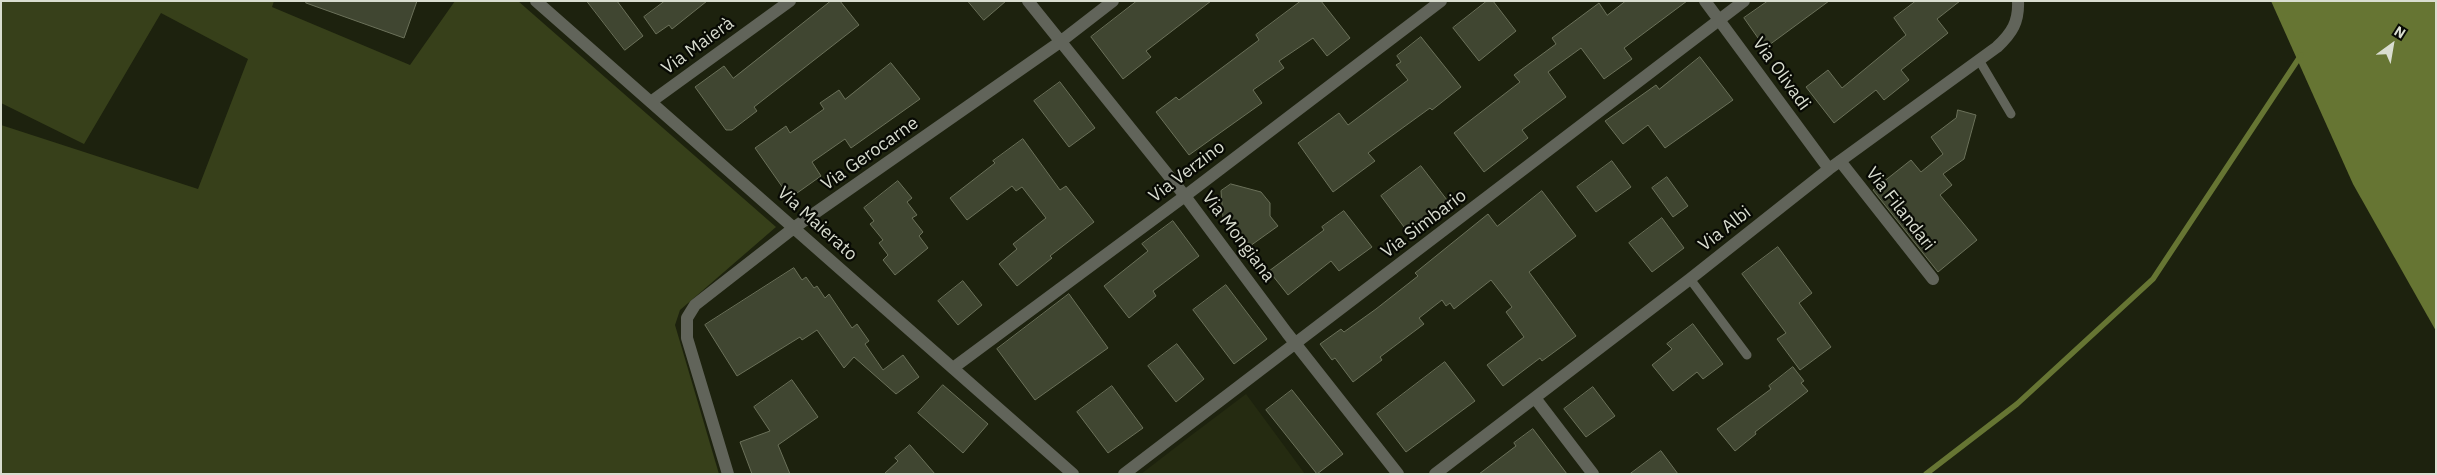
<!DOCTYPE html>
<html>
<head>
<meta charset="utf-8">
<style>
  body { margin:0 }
  #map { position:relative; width:2437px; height:475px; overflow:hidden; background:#1d220e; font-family:"IBM Plex Sans",sans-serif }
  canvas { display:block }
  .frame { position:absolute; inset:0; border:2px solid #d9ddd0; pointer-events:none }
  .north { position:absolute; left:2367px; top:20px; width:50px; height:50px; -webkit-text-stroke:4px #080a04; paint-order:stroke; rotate:32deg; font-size:14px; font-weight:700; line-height:20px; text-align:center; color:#d9ddd0 }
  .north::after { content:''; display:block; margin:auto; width:18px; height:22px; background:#d9ddd0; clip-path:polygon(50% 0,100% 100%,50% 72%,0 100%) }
</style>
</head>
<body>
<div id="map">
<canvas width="2437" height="475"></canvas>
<div class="frame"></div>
<div class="north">N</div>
</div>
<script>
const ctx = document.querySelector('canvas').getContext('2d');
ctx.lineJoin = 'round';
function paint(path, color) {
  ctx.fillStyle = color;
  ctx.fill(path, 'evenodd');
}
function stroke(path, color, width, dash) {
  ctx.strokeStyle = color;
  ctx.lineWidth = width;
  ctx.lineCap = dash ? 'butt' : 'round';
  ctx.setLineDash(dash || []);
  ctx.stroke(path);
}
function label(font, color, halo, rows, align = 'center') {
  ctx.font = font + ' "IBM Plex Sans",sans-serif';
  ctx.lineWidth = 4.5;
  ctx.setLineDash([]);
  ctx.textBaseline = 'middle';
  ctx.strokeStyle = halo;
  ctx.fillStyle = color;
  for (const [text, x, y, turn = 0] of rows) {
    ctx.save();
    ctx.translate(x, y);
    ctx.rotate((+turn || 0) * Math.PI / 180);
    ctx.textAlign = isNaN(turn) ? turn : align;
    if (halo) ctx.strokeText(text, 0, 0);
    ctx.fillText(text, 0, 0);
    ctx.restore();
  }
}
const built = new Path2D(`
  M 1246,394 L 1305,474 L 1141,474 L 1189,437 Z`);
const green = new Path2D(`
  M 1,1 L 274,1 L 272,7 L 410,65 L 455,1 L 518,1 L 776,227 L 680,310 L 675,325 L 719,474 L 1,474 L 1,125 L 198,189 L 248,59 L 161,13 L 84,144 L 1,103 Z`);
const water = new Path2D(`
  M 2271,1 L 2436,1 L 2436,331 L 2353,184 Z`);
const stream = new Path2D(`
  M 1926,474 L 2017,404 L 2153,279 L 2301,55`);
const building = new Path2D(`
  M 307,1 L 417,1 L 404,38 L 306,3 Z
  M 587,1 L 617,1 L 643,36 L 625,50 Z
  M 665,1 L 707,1 L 672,29 L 669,25 L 656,34 L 644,17 Z
  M 831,1 L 840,1 L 859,25 L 754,107 L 757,111 L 732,130 L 726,130 L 695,87 L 724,66 L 733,78 Z
  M 968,1 L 1006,1 L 984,20 Z
  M 1137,1 L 1211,1 L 1146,51 L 1151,57 L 1123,79 L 1091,37 Z
  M 1301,1 L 1321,1 L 1350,38 L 1327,56 L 1313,38 L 1279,61 L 1284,68 L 1253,90 L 1262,103 L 1189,155 L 1156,112 L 1176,97 L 1179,100 L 1259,40 L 1256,35 Z
  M 1487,1 L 1493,1 L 1516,31 L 1479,61 L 1453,28 Z
  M 1626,1 L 1687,1 L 1624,48 L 1632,59 L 1604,79 L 1581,48 L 1548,72 L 1566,97 L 1522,130 L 1528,138 L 1484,172 L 1454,133 L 1520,82 L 1514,75 L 1556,44 L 1552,38 L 1599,3 L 1607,15 Z
  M 1768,1 L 1829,1 L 1765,48 L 1744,18 Z
  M 1916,1 L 1960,1 L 1937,19 L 1948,33 L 1901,70 L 1909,80 L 1884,100 L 1876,90 L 1834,123 L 1806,87 L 1828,70 L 1842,88 L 1906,35 L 1894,18 Z
  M 1421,37 L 1461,87 L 1432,110 L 1430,108 L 1368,153 L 1375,161 L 1333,192 L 1298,143 L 1339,113 L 1348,125 L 1408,80 L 1396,65 L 1401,62 L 1397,56 Z
  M 1700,57 L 1733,100 L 1665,148 L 1648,125 L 1623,144 L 1605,121 L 1656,85 L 1659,89 Z
  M 891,63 L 920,99 L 851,148 L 845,139 L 812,162 L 821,176 L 790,198 L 755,148 L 786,126 L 790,133 L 824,109 L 820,103 L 839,90 L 845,99 Z
  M 1060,82 L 1095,128 L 1069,147 L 1034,101 Z
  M 1958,110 L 1976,115 L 1964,159 L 1943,174 L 1952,185 L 1940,195 L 1977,240 L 1938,272 L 1873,190 L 1911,160 L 1921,172 L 1943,154 L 1931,137 L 1956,118 Z
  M 1023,139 L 1060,190 L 1066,186 L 1094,222 L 1050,256 L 1052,258 L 1017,286 L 999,264 L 1017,249 L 1013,244 L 1046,218 L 1022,187 L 1016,191 L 1012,186 L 967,220 L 950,198 L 995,163 L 993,161 Z
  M 1612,161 L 1631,187 L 1596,212 L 1577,187 Z
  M 1421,166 L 1447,200 L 1407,231 L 1381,196 Z
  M 1667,177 L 1688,206 L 1673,217 L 1652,188 Z
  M 898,181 L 912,198 L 907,202 L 917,215 L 912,218 L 923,232 L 919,236 L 928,248 L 895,275 L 883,260 L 888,255 L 879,243 L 883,240 L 870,224 L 874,221 L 864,208 Z
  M 1231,184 L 1261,192 L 1270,203 L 1270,216 L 1278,226 L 1250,246 L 1241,232 L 1234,230 L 1223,218 L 1221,191 Z
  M 1542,191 L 1576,236 L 1529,272 L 1576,336 L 1542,361 L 1540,358 L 1503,386 L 1487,365 L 1524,337 L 1506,312 L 1512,307 L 1491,280 L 1454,309 L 1450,303 L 1446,306 L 1442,300 L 1419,318 L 1424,324 L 1380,357 L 1382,360 L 1353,382 L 1335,358 L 1332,360 L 1320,344 L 1341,329 L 1344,332 L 1376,309 L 1418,276 L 1415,273 L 1488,214 L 1497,226 Z
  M 1344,211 L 1372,247 L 1339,271 L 1331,261 L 1288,295 L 1269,271 L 1324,230 L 1322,227 Z
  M 1662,218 L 1684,248 L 1652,272 L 1629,243 Z
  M 1173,221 L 1199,256 L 1153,291 L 1156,296 L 1129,318 L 1104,286 L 1148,251 L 1142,244 Z
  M 1778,247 L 1812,293 L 1799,303 L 1831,347 L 1800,370 L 1777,339 L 1786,333 L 1742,274 Z
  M 794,268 L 802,280 L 806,277 L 814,288 L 817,286 L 825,298 L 829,294 L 852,328 L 857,324 L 869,341 L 865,344 L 883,370 L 903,355 L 919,377 L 896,394 L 854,357 L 844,368 L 817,330 L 802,340 L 800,337 L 737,376 L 705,325 Z
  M 963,281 L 982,305 L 958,325 L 938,301 Z
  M 1226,285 L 1267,339 L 1234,364 L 1193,310 Z
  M 1069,294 L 1108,348 L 1035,400 L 997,349 Z
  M 1693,324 L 1723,364 L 1703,379 L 1697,372 L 1673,391 L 1652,365 L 1672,349 L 1667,344 Z
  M 1177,344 L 1204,379 L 1176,402 L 1148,366 Z
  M 1445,362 L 1475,401 L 1406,452 L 1377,414 Z
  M 1793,367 L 1804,381 L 1801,383 L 1808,391 L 1755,432 L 1756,434 L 1735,451 L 1717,429 L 1771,389 L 1769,386 Z
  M 792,380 L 818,417 L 778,445 L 790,474 L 752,474 L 740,442 L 770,431 L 754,407 Z
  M 943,385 L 988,424 L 963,453 L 918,413 Z
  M 1112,386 L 1143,428 L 1108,453 L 1077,412 Z
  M 1593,387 L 1615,416 L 1586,437 L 1564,409 Z
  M 1292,390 L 1343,454 L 1317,474 L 1266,410 Z
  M 1533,429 L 1567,474 L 1479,474 L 1516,446 L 1514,443 Z
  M 910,445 L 935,474 L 884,474 L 898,461 L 895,458 Z
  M 1661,451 L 1678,474 L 1630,474 Z`);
const service = new Path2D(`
  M 1979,60 L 2011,114
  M 1690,279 L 1747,355`);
const minor = new Path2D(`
  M 536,1 L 1073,474
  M 1028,1 L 1185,196 L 1287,333 L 1398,474
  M 1705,1 L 1829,169
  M 652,101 L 790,1
  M 1840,161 L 1933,279
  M 953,368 L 1185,196 L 1441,1
  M 1535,398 L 1593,474
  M 728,474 L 687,338 L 687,318 L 695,305 L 795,227 L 1060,42 L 1113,1
  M 1124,474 L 1744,1
  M 1435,474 L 1690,279 L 1829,169 L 1997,47 C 2012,33 2019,22 2018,1`);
const streetNames = [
  ["Via Maierà",698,46,-36],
  ["Via Olivadi",1781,74,54],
  ["Via Gerocarne",870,154,-35],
  ["Via Verzino",1187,172,-37],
  ["Via Filandari",1900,209,52],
  ["Via Maierato",817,224,42],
  ["Via Simbario",1424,224,-37],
  ["Via Albi",1725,229,-38],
  ["Via Mongiana",1238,237,53]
];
paint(built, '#252b11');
paint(green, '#37401a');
paint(water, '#667533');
stroke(stream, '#667533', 5.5);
paint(building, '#404631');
stroke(building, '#6b715a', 1);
stroke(service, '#61645a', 9);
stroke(minor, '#61645a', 12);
label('18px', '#d9ddd0', '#080a04', streetNames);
</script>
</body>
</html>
